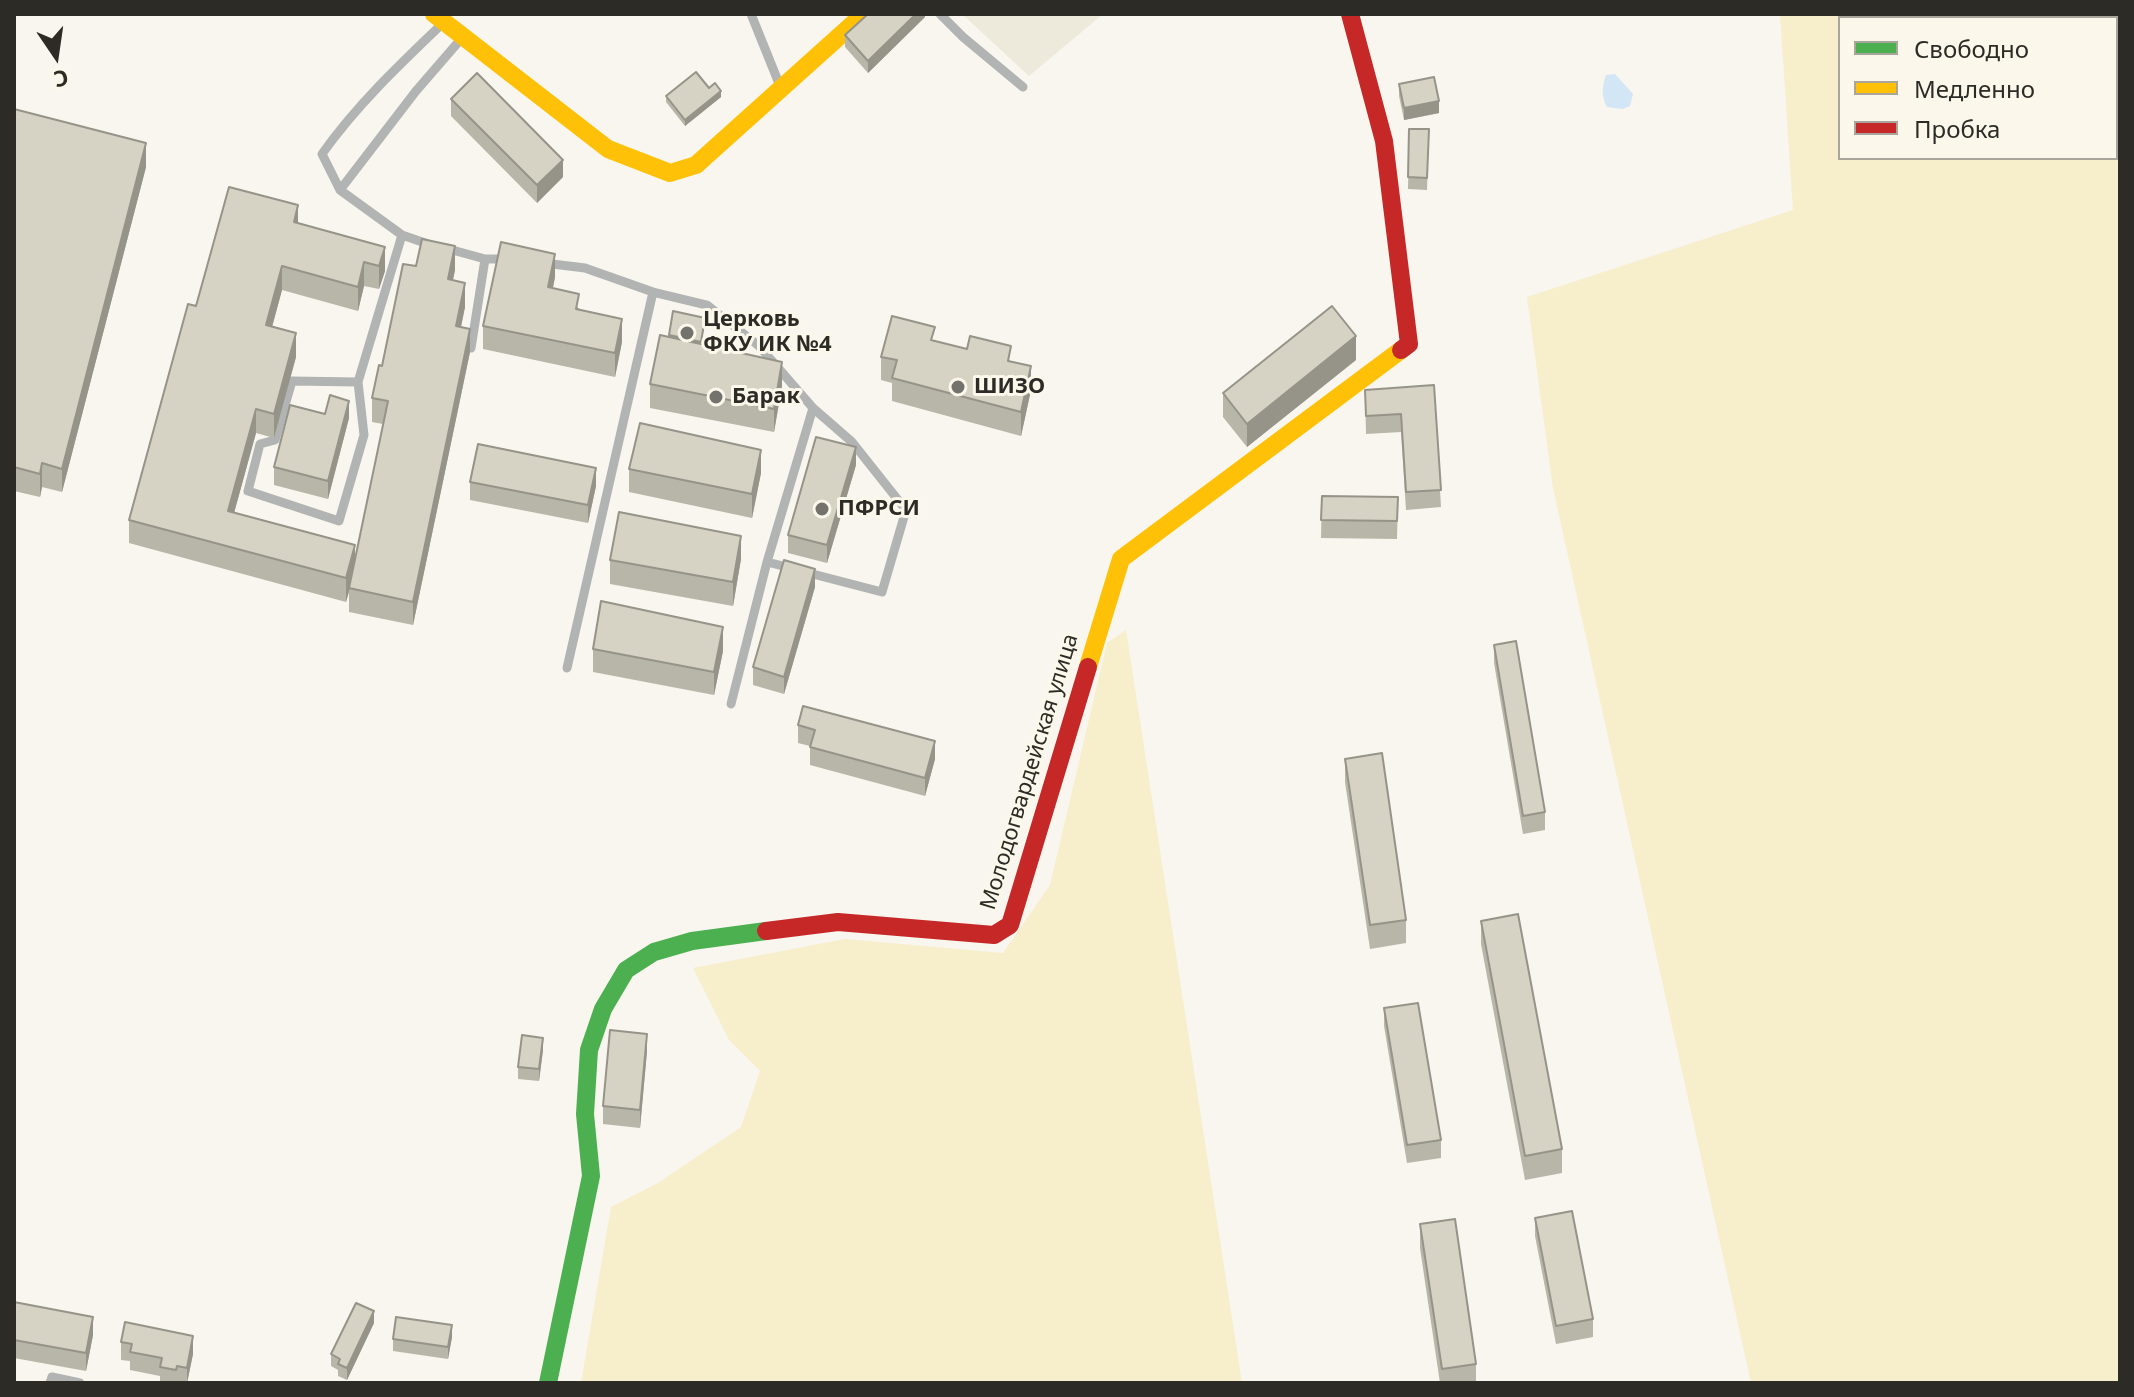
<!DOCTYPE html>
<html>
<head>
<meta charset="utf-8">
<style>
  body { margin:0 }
  #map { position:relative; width:2134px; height:1397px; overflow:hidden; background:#f8f6ee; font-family:"Noto Sans",sans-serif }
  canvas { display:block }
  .frame { position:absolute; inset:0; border:16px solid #2c2b26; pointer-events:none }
  .legend { position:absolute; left:1838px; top:16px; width:280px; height:144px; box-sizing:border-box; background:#fbf8eb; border:2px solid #a8a69c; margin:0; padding:10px 14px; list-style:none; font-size:24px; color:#2c2b26 }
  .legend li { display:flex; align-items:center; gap:16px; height:40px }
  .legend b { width:40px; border:2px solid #a8a69c }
  .north { position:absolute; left:16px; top:16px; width:80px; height:80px; -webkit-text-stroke:6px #fbf8eb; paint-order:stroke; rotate:167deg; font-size:22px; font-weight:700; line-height:32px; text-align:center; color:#2c2b26 }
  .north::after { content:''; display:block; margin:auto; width:28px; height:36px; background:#2c2b26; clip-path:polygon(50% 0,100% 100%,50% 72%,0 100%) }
</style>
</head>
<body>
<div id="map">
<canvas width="2134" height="1397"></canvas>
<div class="frame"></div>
<ul class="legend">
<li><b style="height:10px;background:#4caf50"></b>Свободно</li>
<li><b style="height:10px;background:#ffc107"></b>Медленно</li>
<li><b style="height:10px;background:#c62828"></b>Пробка</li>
</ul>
<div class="north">С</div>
</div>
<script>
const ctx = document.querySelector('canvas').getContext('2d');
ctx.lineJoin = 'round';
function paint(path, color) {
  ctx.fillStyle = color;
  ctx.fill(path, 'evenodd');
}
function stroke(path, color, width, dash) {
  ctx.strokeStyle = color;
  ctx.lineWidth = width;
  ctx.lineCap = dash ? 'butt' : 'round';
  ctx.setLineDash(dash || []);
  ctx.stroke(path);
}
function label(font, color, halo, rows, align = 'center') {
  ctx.font = font + ' "Noto Sans",sans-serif';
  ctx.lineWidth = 6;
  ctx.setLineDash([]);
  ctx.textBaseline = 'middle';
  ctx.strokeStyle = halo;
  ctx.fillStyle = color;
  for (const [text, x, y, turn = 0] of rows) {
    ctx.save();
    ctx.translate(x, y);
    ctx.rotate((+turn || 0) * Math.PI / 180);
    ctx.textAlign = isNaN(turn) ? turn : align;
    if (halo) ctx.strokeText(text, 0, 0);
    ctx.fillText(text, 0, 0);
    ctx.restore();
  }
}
const built = new Path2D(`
  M 962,14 L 1103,14 L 1029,76 Z`);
const green = new Path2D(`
  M 1780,14 L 2120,14 L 2120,1383 L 1751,1383 L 1553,488 L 1527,297 L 1793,210 ZM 1840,18 L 2116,18 L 2116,158 L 1840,158 Z
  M 1126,630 L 1242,1383 L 581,1383 L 611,1207 L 658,1183 L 741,1127 L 760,1071 L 729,1040 L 693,968 L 845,939 L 1003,953 L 1050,885 L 1107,643 Z`);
const water = new Path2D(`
  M 1615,74 L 1633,94 L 1630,106 L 1623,109 L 1607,107 C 1601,96 1602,87 1606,75 Z`);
const lane = new Path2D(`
  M 751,14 L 780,86
  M 940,14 L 963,37 L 1023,87
  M 340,190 L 322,154 C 356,106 399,65 442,24
  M 431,245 L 402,235 L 340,190 L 416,91 L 461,39
  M 445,248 L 485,259 L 509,259
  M 544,263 L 585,268 L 653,292 L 707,305 L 759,346 L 813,408 L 852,442 L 906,510 L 882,592 L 805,572
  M 471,348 L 485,259
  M 358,382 L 292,381 L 275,440 L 260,444 L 248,491 L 339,521 L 364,435 L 358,382 L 402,235
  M 767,562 L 791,568
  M 567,668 L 653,292
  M 731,704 L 767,562 L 813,408
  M 50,1383 L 52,1377 L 80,1383`);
const fast = new Path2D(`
  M 548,1383 L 591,1176 L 585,1114 L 589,1050 L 603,1009 L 626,970 L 654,952 L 692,941 L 766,931`);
const slow = new Path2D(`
  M 434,14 L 608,149 L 670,173 L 696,165 L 864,14
  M 1088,667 L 1121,559 L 1401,350`);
const jam = new Path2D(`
  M 1350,14 L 1384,141 L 1409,344 L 1401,350
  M 766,931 L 838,922 L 994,935 L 1010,925 L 1088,667`);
const wall = new Path2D(`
  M 925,14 L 925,17 L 868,73 L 845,47 L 845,35 Z
  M 1399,84 L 1439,113 L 1404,120 L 1399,96 Z
  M 709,88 L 721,97 L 685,126 L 666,102 L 666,96 Z
  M 451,99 L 563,177 L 537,203 L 451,116 Z
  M 14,109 L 146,167 L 62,492 L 42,487 L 40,497 L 14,491 Z
  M 1409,129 L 1429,129 L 1427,190 L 1408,189 Z
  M 298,224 L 385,247 L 385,271 L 379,289 L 364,286 L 358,311 L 282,290 L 272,327 L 296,357 L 274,438 L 256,433 L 234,513 L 355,559 L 383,424 L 372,422 L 372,398 L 382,366 L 416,266 L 455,270 L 453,280 L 465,307 L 461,327 L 470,352 L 413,625 L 349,612 L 349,592 L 346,602 L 129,543 L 129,520 L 196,306 Z
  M 555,277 L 553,288 L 622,342 L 615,377 L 483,349 L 483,326 Z
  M 705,324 L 701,344 L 782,386 L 774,432 L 650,408 L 650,384 L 669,335 Z
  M 935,341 L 1011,361 L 1031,390 L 1021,436 L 892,401 L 892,383 L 881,380 L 881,357 Z
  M 1356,360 L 1247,447 L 1223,417 L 1223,393 Z
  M 1434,385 L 1441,507 L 1406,510 L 1401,432 L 1366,434 L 1365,390 Z
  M 325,414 L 349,418 L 328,499 L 274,485 L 274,467 Z
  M 856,465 L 827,563 L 788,553 L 788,535 Z
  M 629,469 L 761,473 L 752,518 L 629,492 Z
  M 470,482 L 596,486 L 588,523 L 470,500 Z
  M 1322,496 L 1398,497 L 1397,539 L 1321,538 Z
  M 741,559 L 733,606 L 610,584 L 610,560 Z
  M 815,587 L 784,694 L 753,685 L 753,667 Z
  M 1494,645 L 1545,812 L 1545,830 L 1523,834 L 1494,663 Z
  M 593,649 L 723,651 L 714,695 L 593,672 Z
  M 798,725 L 935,759 L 925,796 L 810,765 L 810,746 L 798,743 Z
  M 1345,759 L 1406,920 L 1406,943 L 1370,949 L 1345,782 Z
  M 1481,921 L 1562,1149 L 1562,1173 L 1525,1180 L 1481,944 Z
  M 1384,1008 L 1441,1140 L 1441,1158 L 1407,1163 L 1384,1026 Z
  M 543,1050 L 539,1081 L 518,1079 L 518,1067 Z
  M 647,1051 L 640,1128 L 603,1124 L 603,1106 Z
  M 1535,1218 L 1593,1319 L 1593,1337 L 1556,1344 L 1535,1236 Z
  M 1420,1224 L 1476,1364 L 1476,1383 L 1440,1383 L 1420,1248 Z
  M 14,1302 L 93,1335 L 86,1371 L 14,1358 Z
  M 374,1323 L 347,1380 L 338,1376 L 338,1370 L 331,1366 L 331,1354 Z
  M 452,1337 L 448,1359 L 393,1351 L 393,1339 Z
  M 121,1342 L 193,1354 L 187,1383 L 160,1383 L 160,1376 L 130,1370 L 130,1361 L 121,1360 Z`);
const shadedWall = new Path2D(`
  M 916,14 L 925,14 L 925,17 L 868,73 L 868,61 Z
  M 721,91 L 721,97 L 685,126 L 685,120 Z
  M 1439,101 L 1439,113 L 1404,120 L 1404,108 Z
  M 146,143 L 146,167 L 62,492 L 62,469 Z
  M 563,160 L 563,177 L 537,203 L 537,185 Z
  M 298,205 L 298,229 L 294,222 Z
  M 455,246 L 455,270 L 448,303 L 448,279 Z
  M 385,247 L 385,271 L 379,289 L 379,266 Z
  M 555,254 L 555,277 L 548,311 L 548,287 Z
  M 364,262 L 364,286 L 358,311 L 358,287 Z
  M 282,266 L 282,290 L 266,349 L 266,325 Z
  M 465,283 L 465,307 L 456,350 L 456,326 Z
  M 622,319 L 622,342 L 615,377 L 615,353 Z
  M 470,329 L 470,352 L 413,625 L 413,602 Z
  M 296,333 L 296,357 L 274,438 L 274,414 Z
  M 1356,336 L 1356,360 L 1247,447 L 1247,424 Z
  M 782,362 L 782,386 L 774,432 L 774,409 Z
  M 1031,366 L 1031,390 L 1021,436 L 1021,412 Z
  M 349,401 L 349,418 L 328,499 L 328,481 Z
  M 256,409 L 256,433 L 228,535 L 228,511 Z
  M 856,447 L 856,465 L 827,563 L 827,545 Z
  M 761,450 L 761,473 L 752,518 L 752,494 Z
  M 42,463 L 42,487 L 40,497 L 40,474 Z
  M 596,468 L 596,486 L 588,523 L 588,505 Z
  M 741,536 L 741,559 L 733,606 L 733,582 Z
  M 355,545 L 355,569 L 346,602 L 346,578 Z
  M 815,569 L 815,587 L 784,694 L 784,677 Z
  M 723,627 L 723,651 L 714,695 L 714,672 Z
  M 935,741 L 935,759 L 925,796 L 925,778 Z
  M 647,1034 L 647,1051 L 640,1128 L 640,1110 Z
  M 543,1038 L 543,1050 L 539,1081 L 539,1069 Z
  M 374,1311 L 374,1323 L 347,1380 L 347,1368 Z
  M 93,1317 L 93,1335 L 86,1371 L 86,1353 Z
  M 452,1325 L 452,1337 L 448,1359 L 448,1347 Z
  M 193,1336 L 193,1354 L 187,1383 L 187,1368 Z`);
const building = new Path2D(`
  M 868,14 L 916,14 L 868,61 L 845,35 Z
  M 696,72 L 709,88 L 715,83 L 721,91 L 685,120 L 666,96 Z
  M 477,73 L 563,160 L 537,185 L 451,99 Z
  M 1434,77 L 1439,101 L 1404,108 L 1399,84 Z
  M 14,109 L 146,143 L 62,469 L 42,463 L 40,474 L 14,467 Z
  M 1409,129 L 1429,129 L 1427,178 L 1408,177 Z
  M 229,187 L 298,205 L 294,222 L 385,247 L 379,266 L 364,262 L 358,287 L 282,266 L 266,325 L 296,333 L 274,414 L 256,409 L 228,511 L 355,545 L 346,578 L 129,520 L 188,304 L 196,306 Z
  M 422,239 L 455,246 L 448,279 L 465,283 L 456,326 L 470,329 L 413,602 L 349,588 L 388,401 L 372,398 L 379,365 L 382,366 L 403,264 L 416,266 Z
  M 501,242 L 555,254 L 548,287 L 579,294 L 576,309 L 622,319 L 615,353 L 483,326 Z
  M 1332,306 L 1356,336 L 1247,424 L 1223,393 Z
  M 673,311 L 705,318 L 701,342 L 669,335 Z
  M 892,316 L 935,327 L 931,340 L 967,349 L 970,336 L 1011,346 L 1008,361 L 1031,366 L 1021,412 L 892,378 L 897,360 L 881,357 Z
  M 660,335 L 782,362 L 774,409 L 650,384 Z
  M 1434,385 L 1441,490 L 1406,492 L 1401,414 L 1366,416 L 1365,390 Z
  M 330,395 L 349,401 L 328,481 L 274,467 L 290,405 L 325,414 Z
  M 640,423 L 761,450 L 752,494 L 629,469 Z
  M 816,437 L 856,447 L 827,545 L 788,535 Z
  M 478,444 L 596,468 L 588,505 L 470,482 Z
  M 1322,496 L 1398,497 L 1397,521 L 1321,520 Z
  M 619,512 L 741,536 L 733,582 L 610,560 Z
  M 784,560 L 815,569 L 784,677 L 753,667 Z
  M 601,601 L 723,627 L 714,672 L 593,649 Z
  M 1516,641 L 1545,812 L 1523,816 L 1494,645 Z
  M 803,706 L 935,741 L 925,778 L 810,747 L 815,730 L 798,725 Z
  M 1382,753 L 1406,920 L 1370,925 L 1345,759 Z
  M 1518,914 L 1562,1149 L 1525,1156 L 1481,921 Z
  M 1418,1003 L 1441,1140 L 1407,1145 L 1384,1008 Z
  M 610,1030 L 647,1034 L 640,1110 L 603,1106 Z
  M 522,1035 L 543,1038 L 539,1069 L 518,1067 Z
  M 1572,1211 L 1593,1319 L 1556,1326 L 1535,1218 Z
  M 1455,1219 L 1476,1364 L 1442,1369 L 1420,1224 Z
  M 14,1302 L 93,1317 L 86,1353 L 14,1340 Z
  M 356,1303 L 374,1311 L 347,1368 L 338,1364 L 340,1359 L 331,1354 Z
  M 396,1317 L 452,1325 L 448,1347 L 393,1339 Z
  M 125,1322 L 193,1336 L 187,1368 L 177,1366 L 176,1370 L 160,1367 L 162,1358 L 130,1352 L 132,1344 L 121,1342 Z`);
const markers = [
  [687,333,8,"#73726c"],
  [958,387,8,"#73726c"],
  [716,397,8,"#73726c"],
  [822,509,8,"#73726c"]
];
const poiNames = [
  ["Церковь",703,320],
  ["ФКУ ИК №4",703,345],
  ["ШИЗО",974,387],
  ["Барак",732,397],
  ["ПФРСИ",838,509]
];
const streetNames = [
  ["Молодогвардейская улица",1030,772,-73]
];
paint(built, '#edeadb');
paint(green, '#f7eecc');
paint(water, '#d2e6f5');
stroke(lane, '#b2b4b3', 9);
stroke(fast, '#4caf50', 18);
stroke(slow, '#ffc107', 18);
stroke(jam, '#c62828', 18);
paint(wall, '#b8b5a9');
paint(shadedWall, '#969389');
paint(building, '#d6d2c4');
stroke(building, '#969389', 2);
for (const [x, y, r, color] of markers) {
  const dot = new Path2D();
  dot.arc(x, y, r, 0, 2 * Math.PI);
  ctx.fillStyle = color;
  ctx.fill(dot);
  stroke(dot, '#fbf8eb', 3);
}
label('bold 22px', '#2c2b26', '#fbf8eb', poiNames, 'left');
label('22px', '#2c2b26', '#fbf8eb', streetNames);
</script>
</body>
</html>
